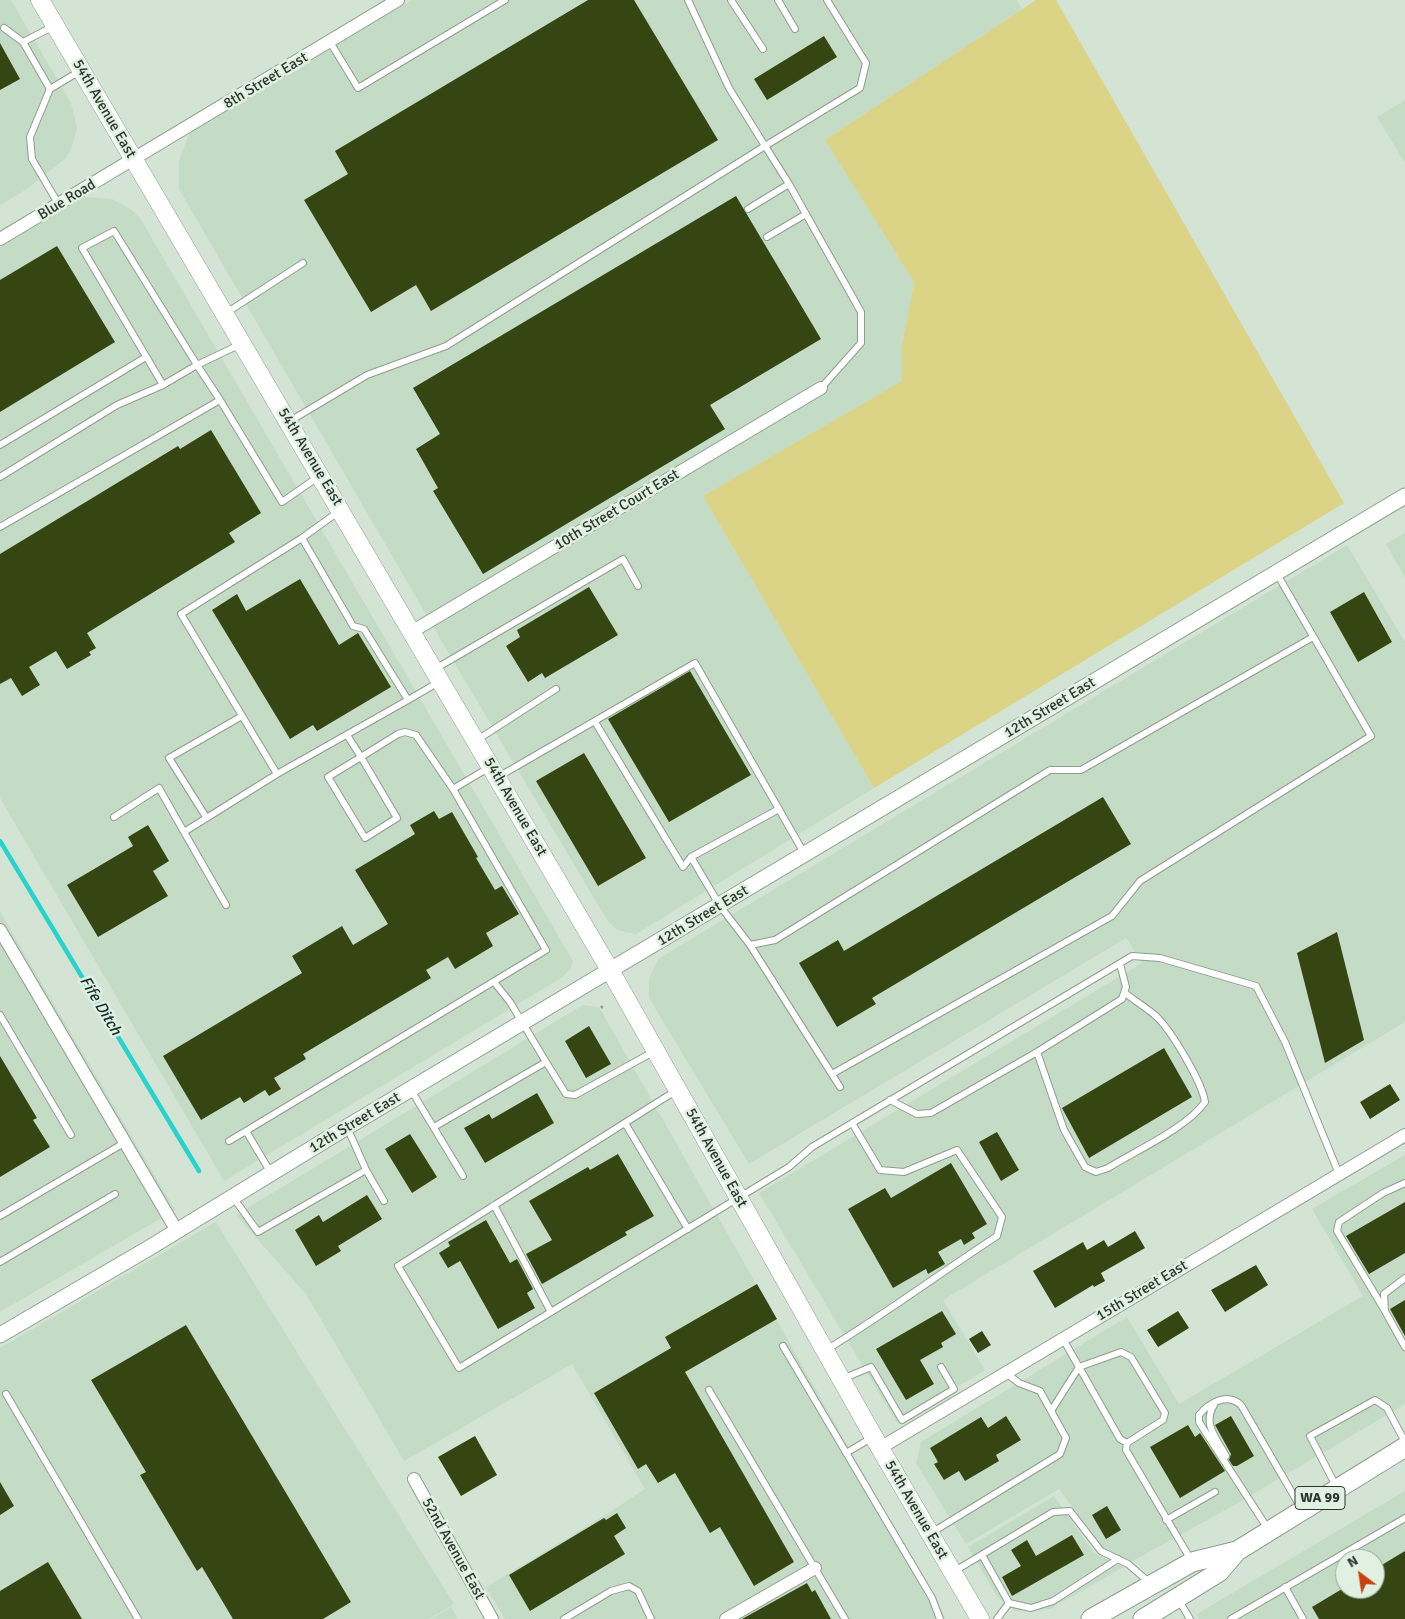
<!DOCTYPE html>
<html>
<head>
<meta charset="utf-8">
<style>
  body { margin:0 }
  #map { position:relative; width:1405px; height:1619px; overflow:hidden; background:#d3e4d4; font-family:Signika,sans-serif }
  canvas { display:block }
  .north { position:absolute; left:1335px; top:1549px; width:50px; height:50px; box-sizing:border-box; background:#e0f1e1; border:1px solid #99a69a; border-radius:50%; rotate:329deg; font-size:14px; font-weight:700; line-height:20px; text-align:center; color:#2e352f }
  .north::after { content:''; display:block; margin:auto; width:18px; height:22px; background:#c94110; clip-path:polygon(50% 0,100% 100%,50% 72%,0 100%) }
</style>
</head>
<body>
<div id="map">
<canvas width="1405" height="1619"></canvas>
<div class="north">N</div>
</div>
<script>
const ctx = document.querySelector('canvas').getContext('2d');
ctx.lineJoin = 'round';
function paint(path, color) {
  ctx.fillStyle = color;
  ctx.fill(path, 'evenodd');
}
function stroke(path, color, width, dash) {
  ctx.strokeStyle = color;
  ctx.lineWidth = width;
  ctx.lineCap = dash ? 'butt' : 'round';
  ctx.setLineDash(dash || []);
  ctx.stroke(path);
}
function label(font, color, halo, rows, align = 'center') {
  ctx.font = font + ' Signika,sans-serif';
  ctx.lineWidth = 5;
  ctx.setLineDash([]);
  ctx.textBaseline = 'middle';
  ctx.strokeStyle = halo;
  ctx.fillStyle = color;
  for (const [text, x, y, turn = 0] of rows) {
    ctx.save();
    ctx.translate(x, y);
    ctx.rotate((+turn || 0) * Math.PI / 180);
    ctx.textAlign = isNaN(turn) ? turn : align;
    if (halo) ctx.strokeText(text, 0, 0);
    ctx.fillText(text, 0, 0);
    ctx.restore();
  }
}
const built = new Path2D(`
  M 0,0 L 11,0 L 71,103 L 77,129 L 71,149 L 66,158 L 27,189 L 0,205 Z
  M 412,0 L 1017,0 L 1022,9 L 825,140 L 914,282 L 902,345 L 902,381 L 703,496 L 874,788 L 636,934 L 617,930 L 607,920 L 445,647 L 179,189 L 179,160 L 190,132 Z
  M 1405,100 L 1405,163 L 1377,117 Z
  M 84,197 L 112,199 L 132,210 L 140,218 L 573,961 L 571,968 L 563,977 L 224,1181 L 0,798 L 0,247 Z
  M 1405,533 L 1405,577 L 1386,544 Z
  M 1347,545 L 1405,642 L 1405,1022 L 943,1300 L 985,1370 L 897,1423 L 759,1193 L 1142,963 L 1126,938 L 749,1164 L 649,998 L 649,979 L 658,959 Z
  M 0,912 L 175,1210 L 0,1312 Z
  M 583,1005 L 599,1007 L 946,1619 L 505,1619 L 486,1587 L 604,1516 L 645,1489 L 572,1364 L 404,1461 L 306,1294 L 236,1215 Z
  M 1405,1155 L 1405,1404 L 1238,1503 L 1131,1562 L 1103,1547 L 1059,1489 L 966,1544 L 916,1463 L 921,1442 L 1127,1317 L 1179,1404 L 1363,1296 L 1312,1209 Z
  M 216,1222 L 454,1604 L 429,1619 L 0,1619 L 0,1348 Z
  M 1405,1491 L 1405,1619 L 1199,1619 L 1197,1614 ZM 1345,1559 L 1375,1559 L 1375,1589 L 1345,1589 Z
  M 1054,1496 L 1094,1553 L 1124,1567 L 1050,1609 L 1015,1611 L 996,1595 L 968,1547 Z
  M 451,1607 L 458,1619 L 431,1619 Z`);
const green = new Path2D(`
  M 1036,0 L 1056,0 L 1344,503 L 874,788 L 703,496 L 902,381 L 902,345 L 914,282 L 825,140 Z`);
const stream = new Path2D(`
  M 0,841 L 199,1171`);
const building = new Path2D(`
  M 588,0 L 634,0 L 718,140 L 431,311 L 416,285 L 371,312 L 304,200 L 348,174 L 335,151 Z
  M 824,36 L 837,57 L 767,100 L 754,79 Z
  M 0,43 L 20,79 L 0,90 Z
  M 736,196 L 821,339 L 710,405 L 725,429 L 483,574 L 433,491 L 438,488 L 416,449 L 440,434 L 413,388 Z
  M 57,246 L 115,342 L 0,412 L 0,280 Z
  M 211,430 L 261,513 L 229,533 L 235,542 L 87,633 L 96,648 L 89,652 L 91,655 L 67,669 L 56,651 L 29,667 L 40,685 L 22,696 L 11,678 L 0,684 L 0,554 L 178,446 L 180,449 Z
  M 300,579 L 339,645 L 358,633 L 391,687 L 317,731 L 313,725 L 290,739 L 212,610 L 237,594 L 246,611 Z
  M 589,587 L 618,635 L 545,678 L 542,673 L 528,682 L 506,646 L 520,637 L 517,630 Z
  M 1364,592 L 1392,642 L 1358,662 L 1330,612 Z
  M 690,671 L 751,775 L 669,822 L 608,719 Z
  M 584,753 L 646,858 L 598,886 L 536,781 Z
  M 1103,797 L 1131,844 L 872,998 L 876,1004 L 837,1027 L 799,963 L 838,940 L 844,951 Z
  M 434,811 L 439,819 L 452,812 L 478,857 L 476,858 L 495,890 L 502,886 L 519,914 L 486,933 L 493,946 L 455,969 L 448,957 L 426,970 L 431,978 L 303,1054 L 306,1059 L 274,1078 L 281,1089 L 269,1096 L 265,1090 L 244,1103 L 240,1097 L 201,1120 L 163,1056 L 302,973 L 292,956 L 342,926 L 353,945 L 388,924 L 355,870 L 415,834 L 410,825 Z
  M 148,825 L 169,861 L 153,871 L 168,896 L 98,937 L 67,885 L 133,846 L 128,837 Z
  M 1337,932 L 1364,1040 L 1325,1063 L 1297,953 Z
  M 589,1026 L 611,1064 L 586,1078 L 565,1041 Z
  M 1164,1048 L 1192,1097 L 1089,1158 L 1062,1108 Z
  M 0,1056 L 37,1118 L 33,1120 L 50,1147 L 0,1177 Z
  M 1390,1084 L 1400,1100 L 1370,1119 L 1360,1102 Z
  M 537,1093 L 554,1123 L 485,1163 L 464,1128 L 489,1114 L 492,1119 Z
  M 997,1132 L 1019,1170 L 1001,1181 L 979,1142 Z
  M 410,1134 L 437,1177 L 412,1193 L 385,1149 Z
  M 618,1154 L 654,1216 L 625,1232 L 627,1235 L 542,1284 L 526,1254 L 552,1240 L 529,1201 L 588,1167 L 590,1170 Z
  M 951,1163 L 987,1224 L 972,1233 L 975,1238 L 964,1245 L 961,1239 L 938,1252 L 945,1264 L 928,1274 L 926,1269 L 893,1288 L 848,1209 L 885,1188 L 891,1198 Z
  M 367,1195 L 382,1219 L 338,1246 L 341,1251 L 316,1266 L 295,1230 L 319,1215 L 323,1222 Z
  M 1405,1202 L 1405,1253 L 1369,1274 L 1346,1236 Z
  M 486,1220 L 510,1263 L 517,1259 L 533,1289 L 527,1293 L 535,1308 L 498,1329 L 460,1261 L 448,1268 L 439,1253 L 450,1246 L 448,1242 Z
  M 1135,1231 L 1145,1248 L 1101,1273 L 1105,1281 L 1094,1287 L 1093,1285 L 1055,1308 L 1033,1271 L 1083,1242 L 1087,1250 L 1104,1240 L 1108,1247 Z
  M 1256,1265 L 1268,1285 L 1225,1312 L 1211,1290 Z
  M 757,1284 L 777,1319 L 685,1372 L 794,1562 L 754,1586 L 720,1527 L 710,1533 L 675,1473 L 658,1483 L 646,1464 L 638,1469 L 594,1393 L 671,1348 L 665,1337 Z
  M 1405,1300 L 1405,1336 L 1390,1309 Z
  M 942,1311 L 956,1334 L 941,1343 L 943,1347 L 920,1360 L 934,1384 L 906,1400 L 876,1349 Z
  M 1178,1311 L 1189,1328 L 1158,1347 L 1147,1330 Z
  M 186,1325 L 351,1602 L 323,1619 L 233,1619 L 202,1567 L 197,1571 L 140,1475 L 146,1472 L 91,1380 Z
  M 982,1331 L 991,1345 L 978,1353 L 969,1339 Z
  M 1006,1416 L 1021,1440 L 996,1455 L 999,1461 L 965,1481 L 959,1471 L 944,1480 L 934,1464 L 938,1462 L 930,1448 L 981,1417 L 988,1428 Z
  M 1231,1416 L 1254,1456 L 1237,1466 L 1233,1466 L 1229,1460 L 1231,1454 L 1215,1425 Z
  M 1188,1425 L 1195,1437 L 1200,1433 L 1225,1471 L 1180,1498 L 1150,1447 Z
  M 475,1436 L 497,1475 L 461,1496 L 438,1457 Z
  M 0,1482 L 14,1506 L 0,1515 Z
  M 1107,1506 L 1121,1530 L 1106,1539 L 1092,1515 Z
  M 617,1513 L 626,1528 L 614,1536 L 625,1554 L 530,1611 L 509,1575 L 604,1518 L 606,1520 Z
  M 1072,1535 L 1084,1555 L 1012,1596 L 1002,1577 L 1021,1566 L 1011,1550 L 1027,1540 L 1036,1556 Z
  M 1405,1551 L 1405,1619 L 1319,1619 L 1312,1607 L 1342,1589 L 1375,1589 L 1375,1569 Z
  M 48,1562 L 82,1619 L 0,1619 L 0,1591 Z
  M 807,1583 L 812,1592 L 815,1590 L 831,1619 L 742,1619 Z`);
const path = new Path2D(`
  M 601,1008 L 603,1006`);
const service = new Path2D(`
  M 688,0 L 729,88 L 765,146 L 860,88 L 866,63 L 827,0
  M 731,0 L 763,49
  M 778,0 L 795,29
  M 4,28 L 23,42 L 54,26
  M 23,42 L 50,89
  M 330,42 L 358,88 L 505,0
  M 59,205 L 32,159 L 30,137 L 50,89 L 80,71
  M 748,209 L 789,184
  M 767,237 L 806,214
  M 226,313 L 303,263
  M 220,400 L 282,502 L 318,477
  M 290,421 L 367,375 L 446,346 L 765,146 L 789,184 L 861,312 L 861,343 L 821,388
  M 0,445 L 146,357
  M 0,477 L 117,405 L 163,385 L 82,248 L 114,231 L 197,365 L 241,344
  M 0,527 L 220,400 L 197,365 L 163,385
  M 302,538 L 181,614 L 277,774 L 408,700 L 364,629 L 353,626 L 302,538 L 338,512
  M 435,669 L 623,559 L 638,586
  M 408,700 L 439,682
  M 595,722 L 683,867 L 691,857 L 779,809
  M 477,740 L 556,689
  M 361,757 L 397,818 L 365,838 L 328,777 Z
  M 498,777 L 695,663 L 804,853
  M 453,789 L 490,767
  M 114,817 L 159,788 L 184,832 L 277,774
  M 206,817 L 169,758 L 242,716
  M 184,832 L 226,905
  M 691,857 L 720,906 L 750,945 L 840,1087
  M 750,945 L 775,940 L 1050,770 L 1081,770 L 1313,637
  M 0,1015 L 71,1135
  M 1037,1052 L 1064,1130 L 1085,1167 L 1096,1172 L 1108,1168 C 1135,1151 1187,1128 1205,1102 C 1202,1082 1172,1032 1157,1017 C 1147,1008 1135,1001 1125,993
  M 546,1062 L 566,1094 L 575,1095 L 655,1051
  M 832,1074 L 1112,916 L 1140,881 L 1371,736 L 1277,574
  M 411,1090 L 463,1176
  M 677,1090 L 398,1266 L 459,1368 L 789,1167 L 812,1147 L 1132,956 L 1160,958 L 1256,986 L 1285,1042 L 1339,1174
  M 890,1100 L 917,1114 L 931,1113 L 1037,1052 L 1122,999 L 1126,987 L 1120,964
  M 625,1123 L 688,1229
  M 434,1127 L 546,1062 L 510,1002 L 494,982
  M 229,1141 L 246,1131
  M 366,1170 L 384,1201
  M 271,1173 L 246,1131 L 546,950 L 453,789 L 416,735 L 405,732 L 398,734 L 361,757 L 347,735
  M 233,1197 L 258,1232 L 366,1170 L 347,1127
  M 494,1205 L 551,1312
  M 0,1216 L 124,1143
  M 0,1262 L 115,1194
  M 1405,1278 L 1384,1294 L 1385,1311 L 1405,1347
  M 1385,1311 L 1337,1231 L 1339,1222 L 1383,1193 L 1405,1183
  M 783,1346 L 932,1598 L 940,1619
  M 826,1350 C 885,1314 939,1274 997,1236 L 1002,1217 L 957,1150 L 904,1172 L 880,1170 L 852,1123
  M 842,1379 L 871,1367 L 902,1420 L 954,1389 L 941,1367
  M 709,1390 L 845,1619
  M 6,1394 L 138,1619
  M 1214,1405 C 1202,1424 1217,1439 1226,1456
  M 1051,1411 L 1079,1367 L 1063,1339
  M 1127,1443 L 1120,1439 L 1079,1367 L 1121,1352 L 1131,1357 L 1165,1413 L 1163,1420 L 1127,1443 L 1126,1450 L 1191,1560
  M 846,1453 L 873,1437
  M 1336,1486 L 1310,1436 L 1375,1400 L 1387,1408 L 1405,1442
  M 1166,1520 L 1215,1492
  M 1268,1529 L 1199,1422 L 1199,1415 C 1209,1403 1227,1392 1241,1405 L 1301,1508
  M 931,1533 L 1060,1454 L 1066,1438 L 1040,1391 L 1019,1383 L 1006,1373
  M 982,1555 L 1009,1603 L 997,1619
  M 953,1572 L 1053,1512 L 1070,1511 L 1101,1551 L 1128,1564 L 1149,1582
  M 1285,1587 L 1303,1619
  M 1178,1599 L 1190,1619
  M 1009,1603 L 1031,1608 L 1053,1601 L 1118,1559
  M 564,1619 L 611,1591 L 629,1586 L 638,1591 L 651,1619
  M 1231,1619 L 1405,1518`);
const minor = new Path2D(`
  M 0,239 L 398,0
  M 413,631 L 821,388
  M 0,930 L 177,1231
  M 880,1448 L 1405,1135
  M 414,1479 L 492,1619
  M 726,1619 L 815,1568`);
const tertiary = new Path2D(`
  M 0,1335 L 149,1248 L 347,1127 L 1405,496`);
const secondary = new Path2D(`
  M 40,0 L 610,970 L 880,1448 L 980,1619`);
const primary = new Path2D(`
  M 1091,1619 L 1192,1562 L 1237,1551 L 1405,1447
  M 1143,1619 L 1219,1572 L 1237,1551`);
const shields = [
  [1320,1498,50]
];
const shieldNames = [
  ["WA 99",1320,1498]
];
const streetNames = [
  ["8th Street East",266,81,-31],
  ["54th Avenue East",104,109,60],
  ["Blue Road",67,200,-31],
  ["54th Avenue East",310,457,59],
  ["10th Street Court East",617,510,-31],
  ["12th Street East",1050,708,-31],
  ["54th Avenue East",515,807,60],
  ["12th Street East",703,916,-31],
  ["12th Street East",355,1123,-31],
  ["54th Avenue East",716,1158,61],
  ["15th Street East",1142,1291,-31],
  ["54th Avenue East",916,1510,60],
  ["52nd Avenue East",453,1549,61]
];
const waterNames = [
  ["Fife Ditch",100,1006,59]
];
paint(built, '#c4dbc6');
paint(green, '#dbd385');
stroke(stream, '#28d2cd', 4.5);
paint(building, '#364613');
stroke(service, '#8d9d8e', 8);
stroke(minor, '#8d9d8e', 14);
stroke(tertiary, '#8d9d8e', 17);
stroke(secondary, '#8d9d8e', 19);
stroke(primary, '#8d9d8e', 21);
stroke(path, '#8e9b8f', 2.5, [2.5, 2.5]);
stroke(service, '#fff', 6);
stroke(minor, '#fff', 12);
stroke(tertiary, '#fff', 15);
stroke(secondary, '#fff', 18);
stroke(primary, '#fff', 19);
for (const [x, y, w] of shields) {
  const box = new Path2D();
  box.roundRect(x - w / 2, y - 11.5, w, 23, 4);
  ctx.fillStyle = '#e0f1e1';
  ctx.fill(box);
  stroke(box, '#2e352f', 1);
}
label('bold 14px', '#2e352f', null, shieldNames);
label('15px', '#2e352f', '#e0f1e1', streetNames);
label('italic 16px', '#152f2d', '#e0f1e1', waterNames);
</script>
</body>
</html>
